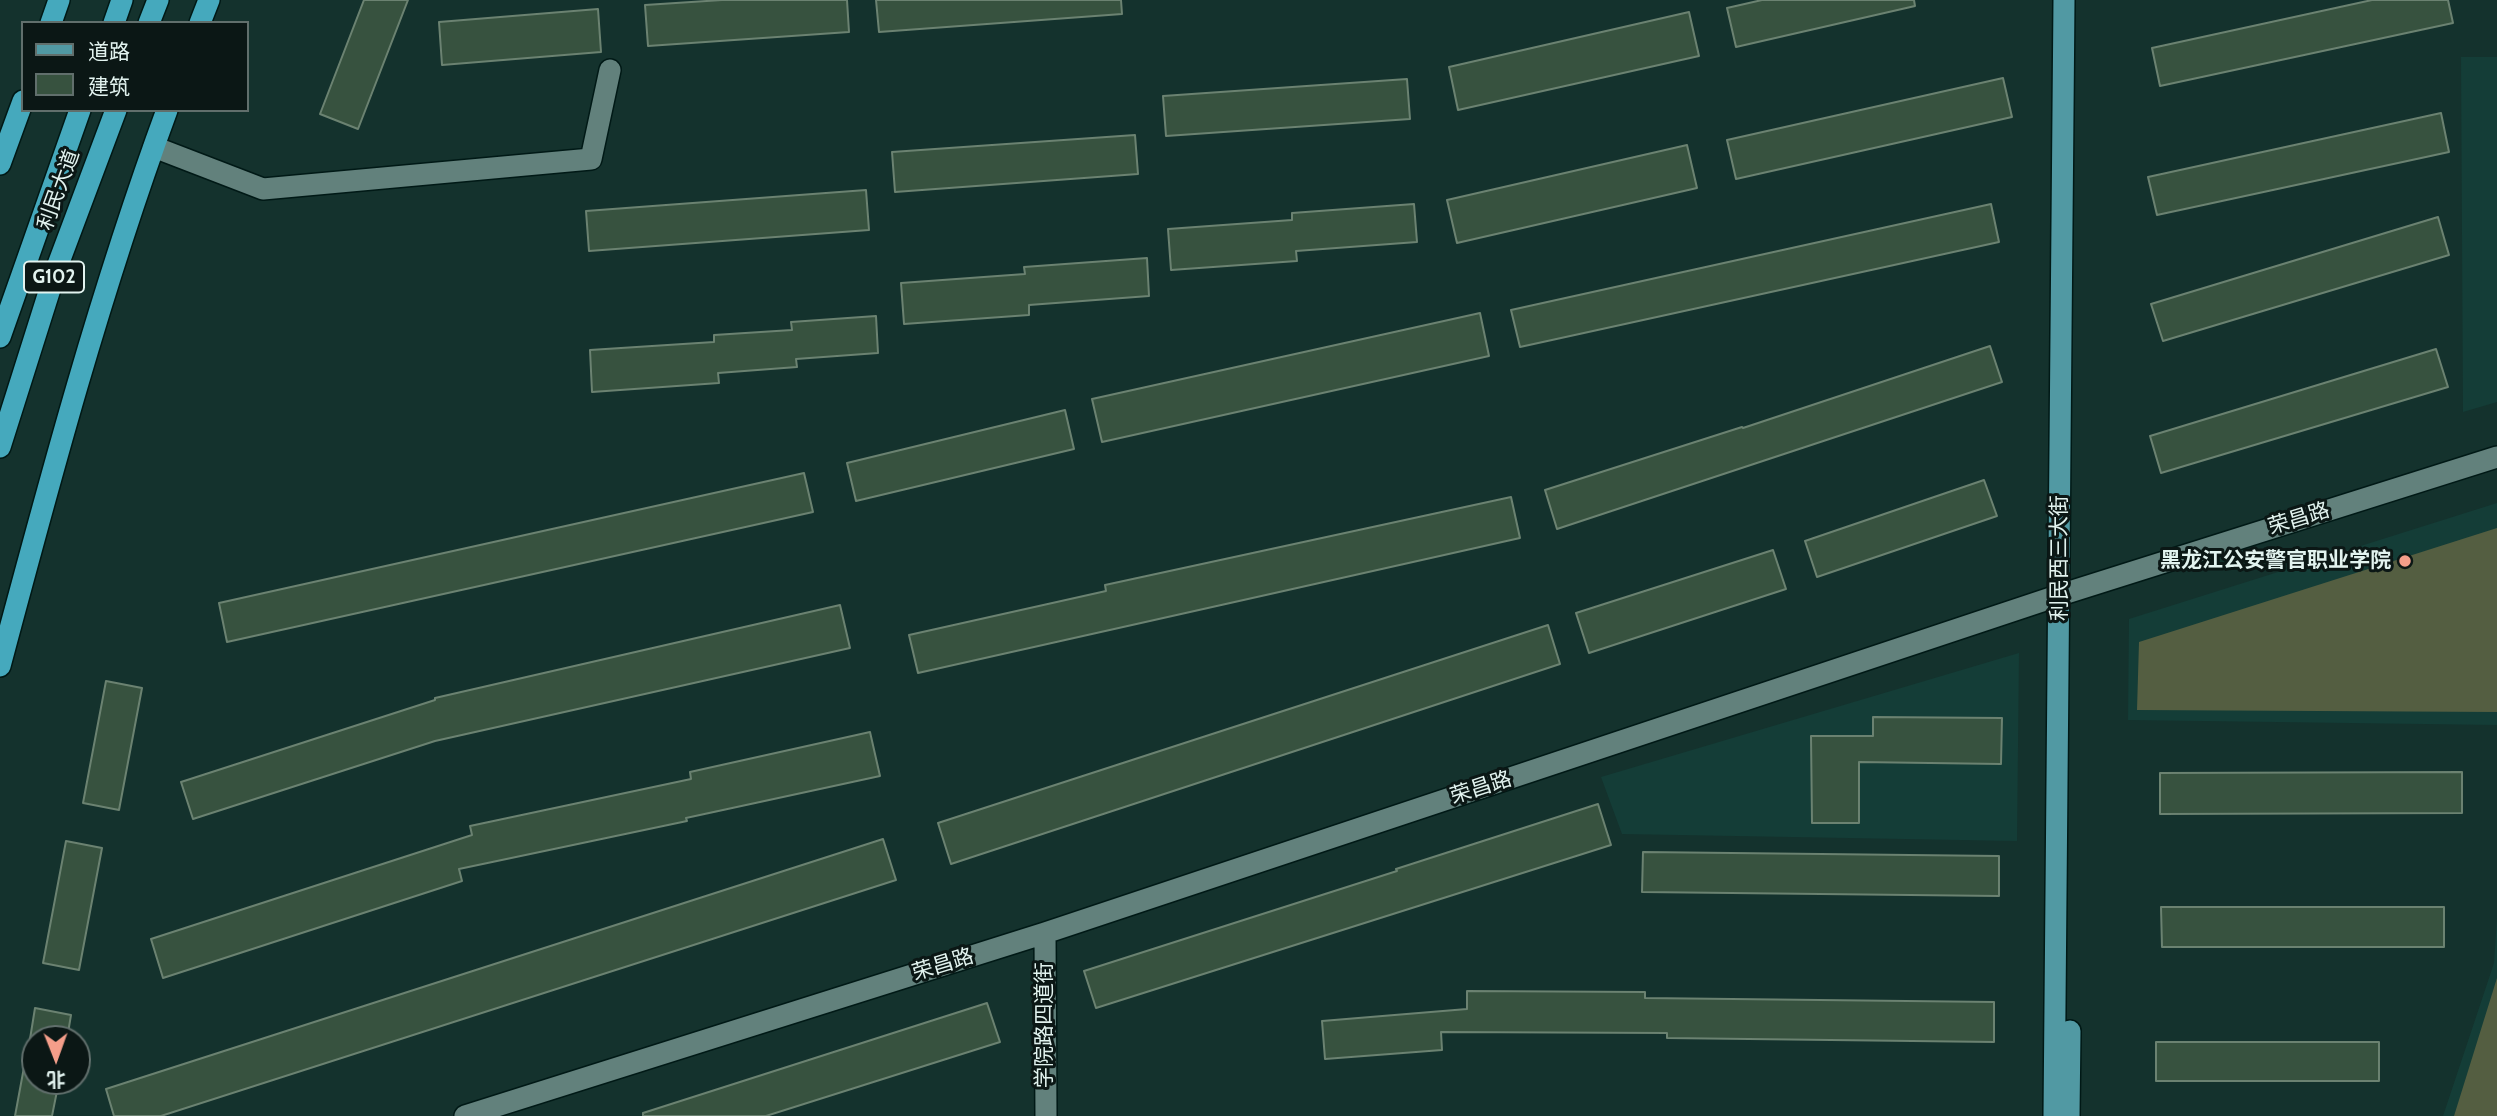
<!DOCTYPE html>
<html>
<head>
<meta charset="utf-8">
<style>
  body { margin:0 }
  #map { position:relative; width:2497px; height:1116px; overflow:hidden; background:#14322d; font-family:Cabin,"Noto Sans SC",sans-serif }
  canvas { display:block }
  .legend { position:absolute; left:21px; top:21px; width:228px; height:91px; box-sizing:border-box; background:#0b1715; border:2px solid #616f6c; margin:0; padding:9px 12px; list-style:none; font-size:21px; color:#e2f3ef }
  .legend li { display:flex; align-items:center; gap:14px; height:35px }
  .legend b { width:35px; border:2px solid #616f6c }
  .north { position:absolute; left:21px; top:1025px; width:70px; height:70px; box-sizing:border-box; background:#0b1715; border:2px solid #616f6c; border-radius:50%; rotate:179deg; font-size:19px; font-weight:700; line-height:28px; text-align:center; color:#e2f3ef }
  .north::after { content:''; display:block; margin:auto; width:24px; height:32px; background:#f49e8a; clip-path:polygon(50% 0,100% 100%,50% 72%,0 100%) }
</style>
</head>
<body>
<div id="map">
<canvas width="2497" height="1116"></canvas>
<ul class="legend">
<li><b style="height:9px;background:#5199a3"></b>道路</li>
<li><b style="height:19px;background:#37523f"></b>建筑</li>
</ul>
<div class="north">北</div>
</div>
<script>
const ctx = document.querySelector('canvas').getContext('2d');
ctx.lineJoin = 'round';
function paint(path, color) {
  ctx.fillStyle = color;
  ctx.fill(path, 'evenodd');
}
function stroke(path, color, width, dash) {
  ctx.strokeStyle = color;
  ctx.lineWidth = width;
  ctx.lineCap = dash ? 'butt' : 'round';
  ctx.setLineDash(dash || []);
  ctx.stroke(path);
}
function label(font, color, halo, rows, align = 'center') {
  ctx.font = font + ' Cabin,"Noto Sans SC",sans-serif';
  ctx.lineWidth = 6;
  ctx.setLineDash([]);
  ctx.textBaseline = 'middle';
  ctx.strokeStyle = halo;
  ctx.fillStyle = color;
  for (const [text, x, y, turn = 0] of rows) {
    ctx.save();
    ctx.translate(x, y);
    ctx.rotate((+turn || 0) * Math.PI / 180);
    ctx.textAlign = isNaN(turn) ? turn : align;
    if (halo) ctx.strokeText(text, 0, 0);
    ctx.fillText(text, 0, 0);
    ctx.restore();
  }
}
const built = new Path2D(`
  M 2461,57 L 2497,57 L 2497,402 L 2463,412 Z
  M 2497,503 L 2497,725 L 2128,720 L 2129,619 Z
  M 2019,653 L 2017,841 L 1622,834 L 1601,777 Z
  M 2497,918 L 2497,1116 L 2443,1116 L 2494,963 Z`);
const forest = new Path2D(`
  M 2497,528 L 2497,712 L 2137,710 L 2139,642 Z
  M 2497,978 L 2497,1116 L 2454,1116 Z`);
const building = new Path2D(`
  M 364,0 L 408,0 L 358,129 L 320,114 Z
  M 722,0 L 847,0 L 849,32 L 648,46 L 645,5 Z
  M 876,0 L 1121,0 L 1122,14 L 879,32 Z
  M 1762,0 L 1914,0 L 1915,6 L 1736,47 L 1727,8 Z
  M 2372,0 L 2448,0 L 2453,23 L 2160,86 L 2152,48 Z
  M 598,9 L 601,52 L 442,65 L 439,22 Z
  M 1689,12 L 1699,56 L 1458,110 L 1449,67 Z
  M 2003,78 L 2012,117 L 1736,179 L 1727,140 Z
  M 1407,79 L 1410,119 L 1166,136 L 1163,96 Z
  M 2441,113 L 2449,152 L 2157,215 L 2148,177 Z
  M 1135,135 L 1138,174 L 895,192 L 892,152 Z
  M 1687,145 L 1697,188 L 1457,243 L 1447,200 Z
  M 866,190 L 869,230 L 589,251 L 586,211 Z
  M 1414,204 L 1417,242 L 1296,251 L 1297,261 L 1171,270 L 1168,229 L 1292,220 L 1292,213 Z
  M 1991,204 L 1999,242 L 1520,347 L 1511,310 Z
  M 2438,217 L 2449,255 L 2163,341 L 2151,304 Z
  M 1147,258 L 1149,296 L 1029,305 L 1029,315 L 904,324 L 901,283 L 1025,274 L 1024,267 Z
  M 1480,313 L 1489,356 L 1102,442 L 1092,399 Z
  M 876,316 L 878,353 L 796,359 L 797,367 L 718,373 L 719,383 L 592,392 L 590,350 L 714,342 L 714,335 L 792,330 L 791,322 Z
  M 1990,346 L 2002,382 L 1557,529 L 1545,490 L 1742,427 L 1743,428 Z
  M 2436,349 L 2448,387 L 2161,473 L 2150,436 Z
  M 1065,410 L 1074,449 L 856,501 L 847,463 Z
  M 804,473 L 813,512 L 227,642 L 219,603 Z
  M 1984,480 L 1997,516 L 1817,577 L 1805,541 Z
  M 1511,497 L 1520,538 L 918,673 L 909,635 L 1106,591 L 1105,585 Z
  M 1773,550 L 1786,589 L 1589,653 L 1576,613 Z
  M 840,605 L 850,648 L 435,741 L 193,819 L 181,782 L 435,700 L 435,698 Z
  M 1548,625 L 1560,664 L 951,864 L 938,823 Z
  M 106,681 L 142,688 L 119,810 L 83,803 Z
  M 1873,717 L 2002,718 L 2001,764 L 1859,762 L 1859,823 L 1812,823 L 1811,736 L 1873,736 Z
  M 870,732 L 880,776 L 686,818 L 687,821 L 459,869 L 462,881 L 163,978 L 151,939 L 472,835 L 470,826 L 691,779 L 690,772 Z
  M 2462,772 L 2462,813 L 2160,814 L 2160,773 Z
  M 1598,804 L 1611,845 L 1096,1008 L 1084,971 L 1397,871 L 1396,869 Z
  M 883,839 L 896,880 L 161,1116 L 114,1116 L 106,1089 Z
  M 66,841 L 102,848 L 79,970 L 43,963 Z
  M 1643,852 L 1999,856 L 1999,896 L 1642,892 Z
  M 2161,907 L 2444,907 L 2444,947 L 2162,947 Z
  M 1467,991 L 1645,992 L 1645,998 L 1994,1002 L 1994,1042 L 1667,1038 L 1667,1033 L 1441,1032 L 1442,1050 L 1325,1059 L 1322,1021 L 1467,1009 Z
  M 987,1003 L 1000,1042 L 766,1116 L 643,1116 L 643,1113 Z
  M 35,1008 L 71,1015 L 67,1039 L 30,1039 Z
  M 2156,1042 L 2379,1042 L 2379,1081 L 2156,1081 Z
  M 27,1051 L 35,1052 L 35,1081 L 59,1081 L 52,1116 L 15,1116 Z`);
const minor = new Path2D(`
  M 154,147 L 263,189 L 591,159 L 610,70
  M 1045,933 L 1046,1116
  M 465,1116 L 1045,933 L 2060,595 L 2497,457`);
const major = new Path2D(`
  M 2054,1116 L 2064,0
  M 2069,1116 L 2070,1031`);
const highway = new Path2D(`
  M 51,23 L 59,0
  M 114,23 L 122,0
  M 149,23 L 158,0
  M 200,23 L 209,0
  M 0,164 L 23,101
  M 0,337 L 80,110
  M 0,447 L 56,270 L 116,110
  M 0,666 C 50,479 100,292 167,110`);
const markers = [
  [2405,561,7,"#f49e8a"]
];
const shields = [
  [54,277,60]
];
const shieldNames = [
  ["G102",54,277]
];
const streetNames = [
  ["利民大道",59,190,-70],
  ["荣昌路",2299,519,-17],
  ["利民西三大街",2060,558,-90],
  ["荣昌路",1481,788,-18],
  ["荣昌路",943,965,-17],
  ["学院路四道街",1045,1025,-90]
];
const poiNames = [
  ["黑龙江公安警官职业学院",2391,561]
];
paint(built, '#143d37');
paint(forest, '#545e41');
paint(building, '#37523f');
stroke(building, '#6b8271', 2);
stroke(minor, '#001916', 24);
stroke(major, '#001916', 24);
stroke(highway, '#001916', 24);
stroke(minor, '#62817c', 21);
stroke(major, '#5199a3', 21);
stroke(highway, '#45a9bd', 21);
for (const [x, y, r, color] of markers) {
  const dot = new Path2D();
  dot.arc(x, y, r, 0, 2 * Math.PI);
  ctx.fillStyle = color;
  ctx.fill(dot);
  stroke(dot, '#0b1715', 2.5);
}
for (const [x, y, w] of shields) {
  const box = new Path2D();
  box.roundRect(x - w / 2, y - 15.5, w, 31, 5);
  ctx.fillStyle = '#0b1715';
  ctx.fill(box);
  stroke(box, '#e2f3ef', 2);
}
label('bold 19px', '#e2f3ef', null, shieldNames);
label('21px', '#e2f3ef', '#0b1715', streetNames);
label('bold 21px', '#e2f3ef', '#0b1715', poiNames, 'right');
</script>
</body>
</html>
